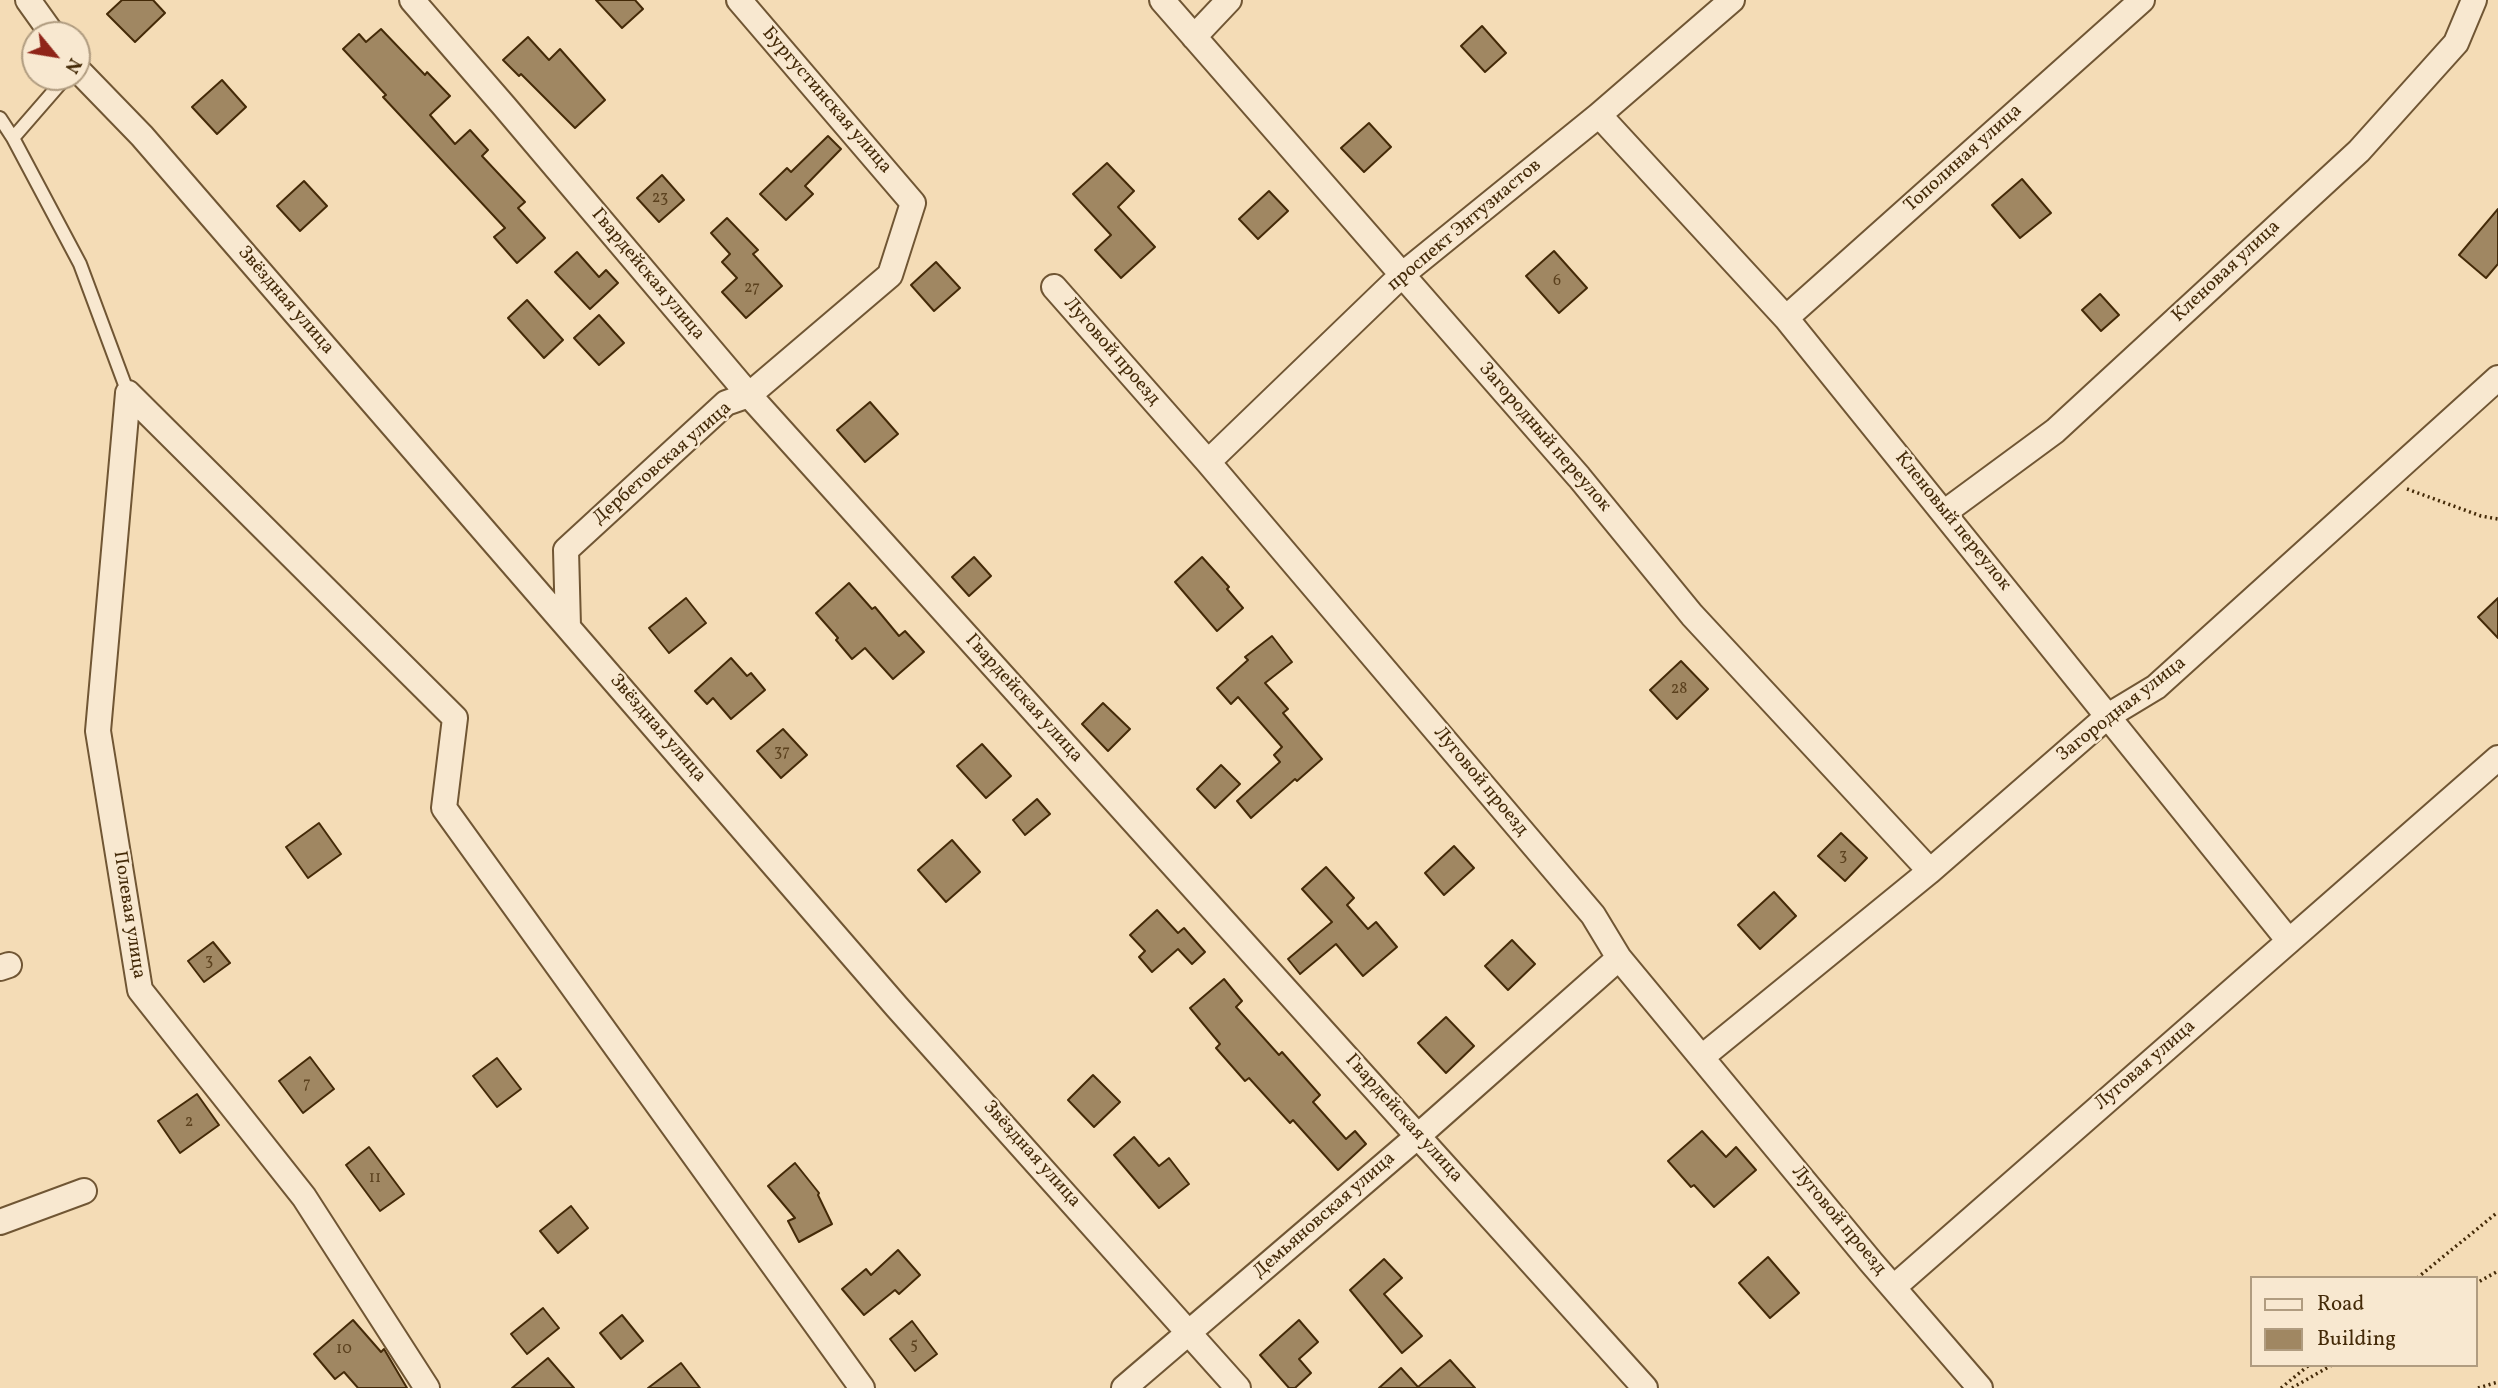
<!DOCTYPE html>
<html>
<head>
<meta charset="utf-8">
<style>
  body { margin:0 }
  #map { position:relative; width:2498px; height:1388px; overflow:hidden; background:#f4dcb6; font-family:Vollkorn,serif }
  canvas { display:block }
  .legend { position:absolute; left:2250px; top:1276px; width:228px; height:91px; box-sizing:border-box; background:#f8e8d0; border:2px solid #b09c80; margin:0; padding:9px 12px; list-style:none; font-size:21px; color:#442a08 }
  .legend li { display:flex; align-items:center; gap:14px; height:35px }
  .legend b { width:35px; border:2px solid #b09c80 }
  .north { position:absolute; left:21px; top:21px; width:70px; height:70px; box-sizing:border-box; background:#f8e8d0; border:2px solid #b09c80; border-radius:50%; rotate:120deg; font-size:19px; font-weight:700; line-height:28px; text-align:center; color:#442a08 }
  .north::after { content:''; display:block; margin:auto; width:24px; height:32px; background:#8f2418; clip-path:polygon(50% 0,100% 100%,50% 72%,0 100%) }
</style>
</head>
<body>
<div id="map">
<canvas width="2498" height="1388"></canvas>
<ul class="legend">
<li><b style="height:9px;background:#f8e8d0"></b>Road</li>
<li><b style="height:19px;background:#a08762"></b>Building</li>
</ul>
<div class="north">N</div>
</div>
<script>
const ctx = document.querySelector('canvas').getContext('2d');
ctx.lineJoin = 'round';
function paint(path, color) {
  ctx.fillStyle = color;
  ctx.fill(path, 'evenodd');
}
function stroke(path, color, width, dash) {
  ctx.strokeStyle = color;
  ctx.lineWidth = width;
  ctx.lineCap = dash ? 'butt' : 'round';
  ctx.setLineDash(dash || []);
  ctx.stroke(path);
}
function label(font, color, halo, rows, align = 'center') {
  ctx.font = font + ' Vollkorn,serif';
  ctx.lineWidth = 5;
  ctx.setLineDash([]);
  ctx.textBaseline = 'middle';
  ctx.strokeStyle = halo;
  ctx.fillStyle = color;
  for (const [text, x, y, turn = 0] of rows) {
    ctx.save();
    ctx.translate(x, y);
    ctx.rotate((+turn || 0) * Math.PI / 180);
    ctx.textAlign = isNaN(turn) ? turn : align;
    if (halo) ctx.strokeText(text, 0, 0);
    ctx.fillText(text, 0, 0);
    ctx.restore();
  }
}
const building = new Path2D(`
  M 122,0 L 153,0 L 165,13 L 135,42 L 107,14 Z
  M 596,0 L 635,0 L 643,9 L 622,28 Z
  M 1482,26 L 1506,53 L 1485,72 L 1461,46 Z
  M 381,29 L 425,75 L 427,72 L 450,96 L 430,115 L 455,144 L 470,130 L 488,150 L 482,156 L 525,202 L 518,208 L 545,238 L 517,263 L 494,237 L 505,228 L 383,97 L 386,95 L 343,49 L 359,34 L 366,42 Z
  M 528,37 L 549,60 L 560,49 L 605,100 L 575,128 L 521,74 L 519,76 L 503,60 Z
  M 222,80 L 246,107 L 217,134 L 192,107 Z
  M 1369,123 L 1391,147 L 1364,172 L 1341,148 Z
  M 828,136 L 841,149 L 805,186 L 813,194 L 786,220 L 760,194 L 787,168 L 791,172 Z
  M 1107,163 L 1134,191 L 1118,207 L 1155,247 L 1121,278 L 1095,250 L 1111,235 L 1073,194 Z
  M 662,175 L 684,200 L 659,222 L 637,198 Z
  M 2022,179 L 2051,213 L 2020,238 L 1992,205 Z
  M 304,181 L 327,206 L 300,231 L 277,206 Z
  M 1269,191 L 1288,211 L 1258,239 L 1239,219 Z
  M 2498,209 L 2498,264 L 2486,278 L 2459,255 Z
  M 727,218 L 758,250 L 753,254 L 782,286 L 746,318 L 722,292 L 737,278 L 722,262 L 730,254 L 711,233 Z
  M 1554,251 L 1587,288 L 1559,313 L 1526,276 Z
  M 577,252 L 599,277 L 606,270 L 618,283 L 590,309 L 555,272 Z
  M 936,262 L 960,288 L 934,311 L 911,285 Z
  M 2100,294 L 2119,315 L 2101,331 L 2082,310 Z
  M 527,300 L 563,340 L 544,358 L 508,318 Z
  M 599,315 L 624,343 L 599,365 L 574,338 Z
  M 870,402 L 898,434 L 865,462 L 837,430 Z
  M 974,557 L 991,576 L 969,596 L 952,577 Z
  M 1202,557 L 1229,587 L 1227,589 L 1243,608 L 1217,631 L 1175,582 Z
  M 849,583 L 872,609 L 875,607 L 899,636 L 905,631 L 924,652 L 893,679 L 865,648 L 852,659 L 836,640 L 838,638 L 816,613 Z
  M 686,598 L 706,623 L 669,653 L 649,628 Z
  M 2498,598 L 2498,638 L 2478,617 Z
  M 1272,636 L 1292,662 L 1265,683 L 1288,709 L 1283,713 L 1322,759 L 1297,781 L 1295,779 L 1251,818 L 1237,801 L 1280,762 L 1274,755 L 1282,747 L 1238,697 L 1231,704 L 1217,688 L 1248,660 L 1245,657 Z
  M 731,658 L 747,676 L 751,673 L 765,690 L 731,719 L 713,698 L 707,704 L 695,691 Z
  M 1681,661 L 1708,689 L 1677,719 L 1650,690 Z
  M 1103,703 L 1130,729 L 1108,751 L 1082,724 Z
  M 783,729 L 807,755 L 781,778 L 757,751 Z
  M 982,744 L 1011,776 L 986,798 L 957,766 Z
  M 1221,765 L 1240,784 L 1215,808 L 1197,789 Z
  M 1037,799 L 1050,814 L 1025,835 L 1013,820 Z
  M 319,823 L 341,854 L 308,878 L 286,847 Z
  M 1841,833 L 1867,858 L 1845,881 L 1818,856 Z
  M 952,840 L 980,872 L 946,902 L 918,870 Z
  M 1454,846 L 1474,868 L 1444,895 L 1425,873 Z
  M 1326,867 L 1354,898 L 1347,905 L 1368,929 L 1376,922 L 1397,947 L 1363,976 L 1336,944 L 1300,974 L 1288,959 L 1332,922 L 1302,889 Z
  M 1774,892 L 1796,916 L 1760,949 L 1738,925 Z
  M 1157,910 L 1178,933 L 1184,928 L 1205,952 L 1192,964 L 1178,949 L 1152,972 L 1139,957 L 1145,951 L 1130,935 Z
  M 1512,940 L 1535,964 L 1508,990 L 1485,966 Z
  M 213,942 L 230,963 L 204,982 L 188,961 Z
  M 1224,979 L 1242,1001 L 1236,1007 L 1279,1055 L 1282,1052 L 1320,1095 L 1313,1102 L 1346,1139 L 1355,1131 L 1366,1144 L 1338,1170 L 1293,1120 L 1290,1123 L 1249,1078 L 1245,1081 L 1216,1048 L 1220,1044 L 1190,1008 Z
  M 1446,1017 L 1474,1046 L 1446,1073 L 1418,1043 Z
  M 310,1057 L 334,1089 L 303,1113 L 279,1081 Z
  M 497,1058 L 521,1089 L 497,1107 L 473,1076 Z
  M 1093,1075 L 1120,1102 L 1094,1127 L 1068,1100 Z
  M 197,1094 L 219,1125 L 180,1153 L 158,1121 Z
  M 1702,1131 L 1726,1157 L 1736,1147 L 1756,1170 L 1714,1207 L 1694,1185 L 1691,1187 L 1668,1161 Z
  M 1134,1137 L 1159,1166 L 1169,1158 L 1189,1184 L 1159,1208 L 1114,1155 Z
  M 369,1147 L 404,1194 L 380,1211 L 346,1165 Z
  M 795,1163 L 819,1193 L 818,1195 L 832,1224 L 799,1242 L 788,1221 L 795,1218 L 768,1186 Z
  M 571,1206 L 588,1228 L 558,1253 L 540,1231 Z
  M 898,1250 L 920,1275 L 899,1294 L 895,1290 L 864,1315 L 842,1289 L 866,1269 L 871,1275 Z
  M 1768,1257 L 1799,1293 L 1770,1318 L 1739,1283 Z
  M 1384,1259 L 1402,1278 L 1384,1294 L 1422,1336 L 1402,1353 L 1350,1290 Z
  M 543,1308 L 559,1328 L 527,1354 L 511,1334 Z
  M 622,1315 L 643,1341 L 621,1359 L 600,1333 Z
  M 353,1320 L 381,1352 L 384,1349 L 407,1388 L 358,1388 L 344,1372 L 335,1379 L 314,1354 Z
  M 1299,1320 L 1318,1342 L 1299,1359 L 1311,1373 L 1295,1388 L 1289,1388 L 1260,1355 Z
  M 912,1321 L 937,1354 L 915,1371 L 890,1339 Z
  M 548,1358 L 574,1388 L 512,1388 Z
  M 1450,1360 L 1475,1388 L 1379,1388 L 1401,1368 L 1418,1387 Z
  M 681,1363 L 700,1388 L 648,1388 Z`);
const path = new Path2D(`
  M 2407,489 L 2481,516 L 2498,519
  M 2417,1278 L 2498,1212
  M 2475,1284 L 2498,1271
  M 2281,1388 L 2309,1365
  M 2292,1388 L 2332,1365
  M 2478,1388 L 2498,1382`);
const lane = new Path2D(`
  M 66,77 L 13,138 L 80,264 L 128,393
  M 0,118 L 13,138`);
const street = new Path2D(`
  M 28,0 L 53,35
  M 412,0 L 504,106 L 749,395 L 1645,1388
  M 1162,0 L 1579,477 L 1692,615 L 1930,871
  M 1194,37 L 1229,0
  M 77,69 L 142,136 L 897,1007 L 1238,1388
  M 1599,115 L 1786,318 L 2289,941
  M 1054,287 L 1208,462 L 1593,915 L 1619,958 L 1871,1262 L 1980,1388
  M 1786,318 L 2142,0
  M 128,393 L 455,718 L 444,808 L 862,1388
  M 128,393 L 98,731 L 140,990 L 304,1197 L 427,1388
  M 1208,462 L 1403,274 L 1599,115 L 1732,0
  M 1945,512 L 2055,431 L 2359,151 L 2456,43 L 2474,0
  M 568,626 L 566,550 L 726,403 L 749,395 L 890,275 L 913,203 L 739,0
  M 0,968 L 9,965
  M 1702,1057 L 1930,871 L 2108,716 L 2156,687 L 2498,378
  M 0,1222 L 84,1191
  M 1894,1287 L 2498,758
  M 1124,1388 L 1418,1136 L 1619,958`);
const numberNames = [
  ["23",660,199],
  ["6",1557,282],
  ["27",752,289],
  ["28",1679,690],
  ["37",782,753],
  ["3",1843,857],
  ["3",209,962],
  ["7",307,1085],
  ["2",189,1123],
  ["11",375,1179],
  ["5",914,1346],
  ["10",344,1350]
];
const streetNames = [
  ["Бургустинская улица",826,101,49],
  ["Тополиная улица",1964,159,-42],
  ["проспект Энтузиастов",1465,226,-40],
  ["Кленовая улица",2227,272,-43],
  ["Гвардейская улица",647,275,50],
  ["Звёздная улица",285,301,49],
  ["Луговой проезд",1111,352,49],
  ["Загородный переулок",1544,438,49],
  ["Дербетовская улица",663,464,-41],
  ["Кленовый переулок",1952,522,51],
  ["Гвардейская улица",1023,699,48],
  ["Загородная улица",2122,710,-38],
  ["Звёздная улица",657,729,49],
  ["Луговой проезд",1480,782,50],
  ["Полевая улица",128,915,81],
  ["Луговая улица",2146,1066,-41],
  ["Гвардейская улица",1403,1119,48],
  ["Звёздная улица",1031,1155,48],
  ["Демьяновская улица",1325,1216,-41],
  ["Луговой проезд",1838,1221,50]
];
paint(building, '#a08762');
stroke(building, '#442a08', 2);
stroke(lane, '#705634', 16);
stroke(street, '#705634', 28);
stroke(path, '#442a08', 3.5, [2, 3.5]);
stroke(lane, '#f8e8d0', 12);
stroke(street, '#f8e8d0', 24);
label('16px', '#5b411e', null, numberNames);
label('19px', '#442a08', '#f8e8d0', streetNames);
</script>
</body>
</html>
